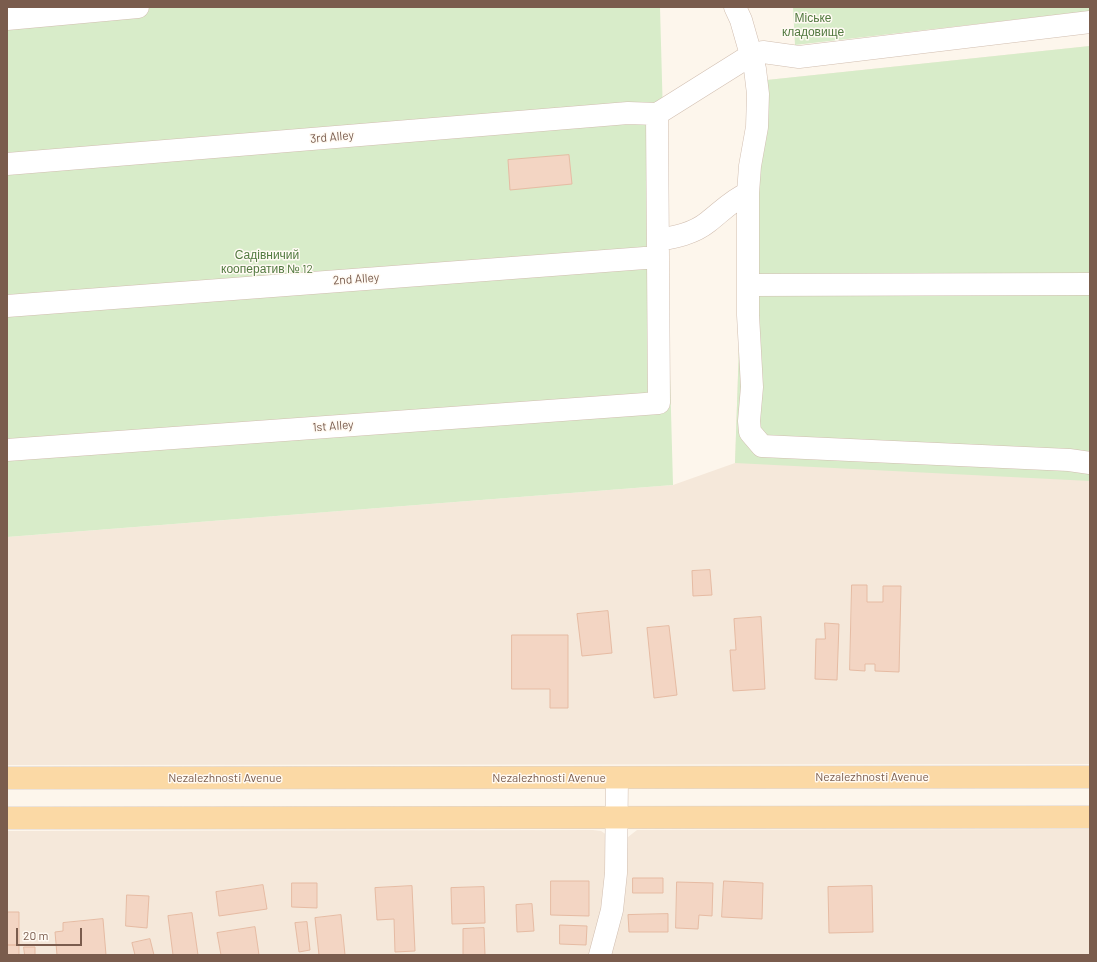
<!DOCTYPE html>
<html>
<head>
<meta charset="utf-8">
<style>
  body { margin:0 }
  #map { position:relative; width:1097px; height:962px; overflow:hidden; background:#fdf6ec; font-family:Barlow,sans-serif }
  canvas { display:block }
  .frame { position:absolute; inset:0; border:8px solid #7a5c4d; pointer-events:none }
  .scale { position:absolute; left:16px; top:928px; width:66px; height:18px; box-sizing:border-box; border:2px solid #7a5c4d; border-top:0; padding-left:5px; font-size:12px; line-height:14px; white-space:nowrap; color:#7a5c4d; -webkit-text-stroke:3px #fffaf3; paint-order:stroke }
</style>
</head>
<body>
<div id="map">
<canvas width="1097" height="962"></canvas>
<div class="frame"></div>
<div class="scale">20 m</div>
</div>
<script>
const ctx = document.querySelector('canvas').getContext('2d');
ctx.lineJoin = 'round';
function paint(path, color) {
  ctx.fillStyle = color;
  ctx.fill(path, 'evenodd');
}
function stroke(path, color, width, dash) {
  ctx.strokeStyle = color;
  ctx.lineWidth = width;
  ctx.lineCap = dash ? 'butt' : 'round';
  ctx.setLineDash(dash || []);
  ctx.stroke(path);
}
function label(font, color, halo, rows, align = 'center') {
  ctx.font = font + ' Barlow,sans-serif';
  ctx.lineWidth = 3;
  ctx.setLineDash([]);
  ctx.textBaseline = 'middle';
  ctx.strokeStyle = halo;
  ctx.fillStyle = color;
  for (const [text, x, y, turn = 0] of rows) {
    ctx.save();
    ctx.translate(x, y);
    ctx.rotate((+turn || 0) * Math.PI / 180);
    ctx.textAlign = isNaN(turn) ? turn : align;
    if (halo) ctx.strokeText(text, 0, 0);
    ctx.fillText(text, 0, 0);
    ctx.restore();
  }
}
const residential = new Path2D(`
  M 1090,46 L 1090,764 L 7,765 L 7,537 L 673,485 L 735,463 L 748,82 Z
  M 1090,829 L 1090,955 L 607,955 L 622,911 L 628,837 L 637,830 Z
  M 593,830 L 601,831 L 607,835 L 609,841 L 602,910 L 593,955 L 7,955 L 7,831 Z`);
const green = new Path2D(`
  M 7,7 L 660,7 L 673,485 L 7,537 Z
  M 793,7 L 1090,7 L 1090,11 L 795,45 Z
  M 1090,46 L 1090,481 L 735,463 L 748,82 Z`);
const building = new Path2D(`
  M 569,155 L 572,184 L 510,190 L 508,160 Z
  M 710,570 L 712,595 L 693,596 L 692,571 Z
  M 852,585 L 867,585 L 867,602 L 883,602 L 883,586 L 901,586 L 899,672 L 875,671 L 875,664 L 865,664 L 865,671 L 850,670 Z
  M 608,611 L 612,653 L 582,656 L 577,614 Z
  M 761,617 L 765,689 L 733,691 L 730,650 L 736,650 L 734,619 Z
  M 825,623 L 839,624 L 837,680 L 815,679 L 816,639 L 825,639 Z
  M 669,626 L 677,695 L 654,698 L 647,628 Z
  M 512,635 L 568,635 L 568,708 L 550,708 L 550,689 L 512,689 Z
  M 633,878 L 663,878 L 663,893 L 633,893 Z
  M 551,881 L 589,881 L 589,916 L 551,915 Z
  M 724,881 L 763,883 L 762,919 L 722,917 Z
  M 677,882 L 713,883 L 712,916 L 699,915 L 698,929 L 676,928 Z
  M 292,883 L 317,883 L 317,908 L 292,907 Z
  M 263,885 L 267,909 L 219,916 L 216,892 Z
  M 412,886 L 415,951 L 395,952 L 394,919 L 377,920 L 375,888 Z
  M 872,886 L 873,932 L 829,933 L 828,887 Z
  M 484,887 L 485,923 L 452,924 L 451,888 Z
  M 127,895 L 149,896 L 147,928 L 126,926 Z
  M 532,904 L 534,931 L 517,932 L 516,905 Z
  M 7,912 L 19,912 L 19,945 L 7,945 Z
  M 192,913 L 198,955 L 173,955 L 168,916 Z
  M 668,914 L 668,932 L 629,932 L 628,915 Z
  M 341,915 L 345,955 L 319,955 L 315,918 Z
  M 103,919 L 106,955 L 57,955 L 55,932 L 63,931 L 63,923 Z
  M 307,922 L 310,950 L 299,952 L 295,923 Z
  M 560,925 L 587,926 L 586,945 L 560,944 Z
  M 255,927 L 259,955 L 221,955 L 217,933 Z
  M 484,928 L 485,955 L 463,955 L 463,929 Z
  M 150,939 L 154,955 L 135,955 L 132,943 Z
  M 7,945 L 19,945 L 19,955 L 7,955 Z
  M 24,947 L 35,947 L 35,955 L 25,955 Z`);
const minor = new Path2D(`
  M 735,7 L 741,20 L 755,69 L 758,94 L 757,127 L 750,166 L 748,193 L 748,315 L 752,387 L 749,421 L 750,432 L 762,446 L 1069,460 L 1090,463
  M 7,19 L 138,7
  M 657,114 L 751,55 L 763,52 L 799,57 L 1090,22
  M 7,164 L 628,113 L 657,114
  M 658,240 C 675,237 693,234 708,222 C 721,212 732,200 748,193
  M 748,285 L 1090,284
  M 7,306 L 658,257
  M 7,450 L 659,403 L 657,114
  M 600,955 L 612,910 L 616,873 L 617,778`);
const major = new Path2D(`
  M 7,778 L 1090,777
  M 7,818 L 1090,817`);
const parkNames = [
  ["Міське",813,18],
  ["кладовище",813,32],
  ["Садівничий",267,255],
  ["кооператив № 12",267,269]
];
const streetNames = [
  ["3rd Alley",332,137,-5],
  ["2nd Alley",356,279,-4],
  ["1st Alley",333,426,-4],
  ["Nezalezhnosti Avenue",872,777],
  ["Nezalezhnosti Avenue",225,778],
  ["Nezalezhnosti Avenue",549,778]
];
paint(residential, '#f5e8da');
paint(green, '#d8ecc9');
paint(building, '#f3d5c3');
stroke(building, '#e6bba3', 1);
stroke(minor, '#d1beb0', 23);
stroke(major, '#dad1cd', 23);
stroke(minor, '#fff', 22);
stroke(major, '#fbd9a5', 22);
label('12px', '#537a41', '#fffaf3', parkNames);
label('12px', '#7a5c4d', '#fffaf3', streetNames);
</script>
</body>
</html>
